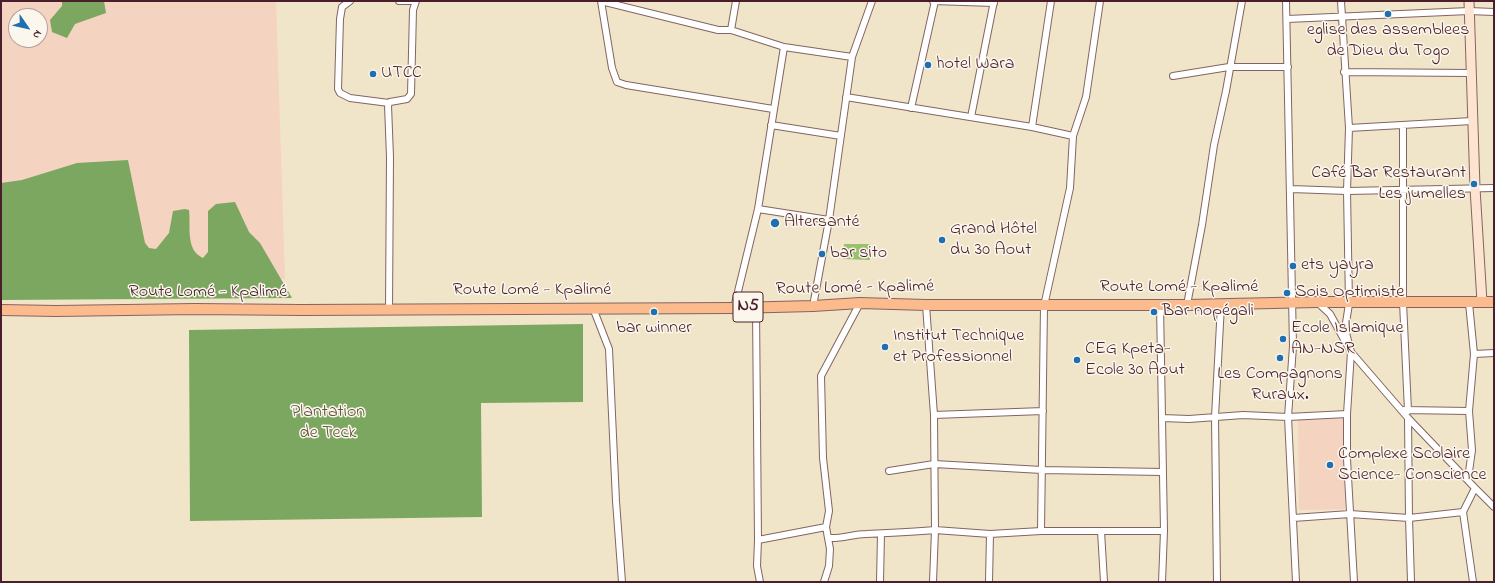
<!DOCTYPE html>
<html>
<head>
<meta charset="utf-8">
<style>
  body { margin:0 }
  #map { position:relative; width:1495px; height:583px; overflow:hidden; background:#f0e5c9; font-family:"Indie Flower",sans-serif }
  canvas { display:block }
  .frame { position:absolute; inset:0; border:2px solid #4a1f2b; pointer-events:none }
  .north { position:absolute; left:8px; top:8px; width:40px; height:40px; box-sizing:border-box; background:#fbf7ec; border:1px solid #b4a19f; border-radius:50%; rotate:124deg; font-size:11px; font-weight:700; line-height:16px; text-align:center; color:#4a1f2b }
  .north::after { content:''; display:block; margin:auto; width:14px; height:18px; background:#1f6fb2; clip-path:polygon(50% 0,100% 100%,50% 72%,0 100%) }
</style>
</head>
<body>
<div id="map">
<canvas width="1495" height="583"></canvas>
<div class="frame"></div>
<div class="north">N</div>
</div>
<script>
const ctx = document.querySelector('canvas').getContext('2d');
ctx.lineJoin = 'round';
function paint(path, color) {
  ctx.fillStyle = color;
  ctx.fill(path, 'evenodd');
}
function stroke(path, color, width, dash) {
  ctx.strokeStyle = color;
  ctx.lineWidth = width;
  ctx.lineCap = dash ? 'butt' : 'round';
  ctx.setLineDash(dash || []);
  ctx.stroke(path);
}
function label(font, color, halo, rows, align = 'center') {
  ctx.font = font + ' "Indie Flower",sans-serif';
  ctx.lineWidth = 3;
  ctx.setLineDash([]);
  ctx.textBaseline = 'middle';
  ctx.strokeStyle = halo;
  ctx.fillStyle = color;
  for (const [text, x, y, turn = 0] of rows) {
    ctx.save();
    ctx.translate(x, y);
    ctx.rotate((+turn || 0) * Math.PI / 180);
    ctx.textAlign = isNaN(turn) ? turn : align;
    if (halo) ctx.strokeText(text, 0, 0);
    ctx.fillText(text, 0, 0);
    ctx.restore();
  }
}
const built = new Path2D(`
  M 1,1 L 276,1 L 285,279 L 1,286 ZM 16,16 L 40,16 L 40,40 L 16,40 Z
  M 1342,418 L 1344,419 L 1345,509 L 1299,510 L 1298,419 Z`);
const green = new Path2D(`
  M 844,244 L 870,244 L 870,260 L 843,259 Z`);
const forest = new Path2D(`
  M 62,1 L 104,1 L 106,13 L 75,24 L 67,38 L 52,32 L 50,20 L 62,6 Z
  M 128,160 L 145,243 L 149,248 L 156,249 L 169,233 L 173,211 L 185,209 L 189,210 C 191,226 185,250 203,258 L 208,252 L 208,211 L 216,204 L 235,202 L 249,232 L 260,243 L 292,298 L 1,300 L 1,183 L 22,180 L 77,163 Z
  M 583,324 L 583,402 L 481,403 L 482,517 L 190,521 L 189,330 Z`);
const street = new Path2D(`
  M 350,1 L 342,7 L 340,19 L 338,89 L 340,93 L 350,98 L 389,103
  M 399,1 L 416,1
  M 601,1 L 718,30 L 731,30 L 784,47 L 852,57
  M 601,1 L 612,68 L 617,82 L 626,85 L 773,109
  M 933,1 L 994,3
  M 1286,1 L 1293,346 L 1288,417 L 1296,582
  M 1341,1 L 1349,128 L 1347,191 L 1349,304 L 1345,329 L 1351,352 L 1408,418 L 1475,488 L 1463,512 L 1473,582
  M 1287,19 L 1469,11 L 1494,12
  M 731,30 L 736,1
  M 1344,72 L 1471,73
  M 1173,76 L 1229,67 L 1288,67
  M 846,97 L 1032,127 L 1073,136
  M 911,108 L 935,1
  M 971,117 L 994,1
  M 771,125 L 841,136
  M 1403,125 L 1403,302 L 1408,411
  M 1032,127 L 1051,1
  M 1349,128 L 1472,121
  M 1291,189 L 1347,191 L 1494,188
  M 758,209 L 829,220
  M 1317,302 L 1330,314 L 1351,352 L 1347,414 L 1347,459 L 1354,582
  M 926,305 L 934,415 L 935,530 L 990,534 L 1041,531 L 1164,531
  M 1160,305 L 1164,531 L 1162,582
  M 1187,305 L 1202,225 L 1214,145 L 1226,91 L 1242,1
  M 813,306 L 829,220 L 852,57 L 872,1
  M 756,307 L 758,540
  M 593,308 L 609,349 L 616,501 L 622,582
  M 734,308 L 758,209 L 784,47
  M 389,310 L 390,157 L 388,105 L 390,102 L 407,99 L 411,94 L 413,10 L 416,1
  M 1474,354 L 1494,353
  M 1404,410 L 1469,411
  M 934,415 L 1043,411
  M 1162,418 L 1189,419 L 1243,415 L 1288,417 L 1347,414
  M 1408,418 L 1409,518 L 1411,582
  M 889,471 L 934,464 L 1042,470 L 1163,472
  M 1468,479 L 1472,450 L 1469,411 L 1474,354 L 1469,303
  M 1475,488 L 1494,507
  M 1293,518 L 1350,514 L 1409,518 L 1463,512
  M 1041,531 L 1044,306 L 1070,188 L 1073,136 L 1086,97 L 1100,1
  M 1101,531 L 1104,582
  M 829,538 C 842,539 853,534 866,534 C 889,533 912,532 935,530 L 933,582
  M 760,582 L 757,566 L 758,540 L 826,527
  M 824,582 L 829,566 L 830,549 L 826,527 L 829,511 L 823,458 L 821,376 L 860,303
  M 880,582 L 881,534
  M 989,582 L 990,534
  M 1217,582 L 1215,417 L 1221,305`);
const secondary = new Path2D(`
  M 1469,1 L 1475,188 L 1482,302`);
const primary = new Path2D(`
  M 1,310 L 56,311 L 195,309 L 301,310 L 734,308 L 813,306 L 860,303 L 926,305 L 1187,305 L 1317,302 L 1494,302`);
const markers = [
  [1388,14,4,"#1f6fb2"],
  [928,65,4,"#1f6fb2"],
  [373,74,4,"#1f6fb2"],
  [1474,184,4,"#1f6fb2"],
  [775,223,5,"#1f6fb2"],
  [942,240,4,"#1f6fb2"],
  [822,254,4,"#1f6fb2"],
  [1293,266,4,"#1f6fb2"],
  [1287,293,4,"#1f6fb2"],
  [654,312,4,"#1f6fb2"],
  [1154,312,4,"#1f6fb2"],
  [1283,339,4,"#1f6fb2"],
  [885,347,4,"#1f6fb2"],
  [1280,358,4,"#1f6fb2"],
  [1077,360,4,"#1f6fb2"],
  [1330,465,4,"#1f6fb2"]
];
const shields = [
  [748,307,30]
];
const shieldNames = [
  ["N5",748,307]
];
const poiNames = [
  ["eglise des assemblees",1388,31,"center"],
  ["de Dieu du Togo",1388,52,"center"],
  ["hotel Wara",936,65],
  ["UTCC",381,74],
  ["Café Bar Restaurant",1466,174,"right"],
  ["Les jumelles",1466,195,"right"],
  ["Altersanté",784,223],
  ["Grand Hôtel",950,230],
  ["du 30 Aout",950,251],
  ["bar sito",830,254],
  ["ets yayra",1301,266],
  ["Sois Optimiste",1295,293],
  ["Bar nopégali",1162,312],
  ["bar winner",654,329,"center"],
  ["Ecole Islamique",1291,329],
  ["AN-NSR",1291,350],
  ["Institut Technique",893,337],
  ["et Professionnel",893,358],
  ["CEG Kpeta-",1085,350],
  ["Ecole 30 Aout",1085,371],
  ["Les Compagnons",1280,375,"center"],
  ["Ruraux.",1280,396,"center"],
  ["Complexe Scolaire",1338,455],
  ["Science- Conscience",1338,476]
];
const streetNames = [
  ["Route Lomé - Kpalimé",1179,288],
  ["Route Lomé - Kpalimé",855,289,-1],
  ["Route Lomé - Kpalimé",532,291],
  ["Route Lomé - Kpalimé",208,293]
];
const parkNames = [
  ["Plantation",328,413],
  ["de Teck",328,434]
];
paint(built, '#f4d3c1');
paint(green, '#9ac16d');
paint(forest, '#7ba760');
stroke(street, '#846462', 8);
stroke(secondary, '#846462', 11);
stroke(primary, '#846462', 12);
stroke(street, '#fff', 6);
stroke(secondary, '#fde4d1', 9);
stroke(primary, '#fbbb8d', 10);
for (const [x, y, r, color] of markers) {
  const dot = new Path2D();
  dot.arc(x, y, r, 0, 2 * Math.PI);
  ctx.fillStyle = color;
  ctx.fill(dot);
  stroke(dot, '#fbf7ec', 1.5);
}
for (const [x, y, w] of shields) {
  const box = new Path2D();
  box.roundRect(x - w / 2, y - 15, w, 30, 3);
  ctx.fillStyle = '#fbf7ec';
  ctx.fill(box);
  stroke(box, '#4a1f2b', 1);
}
label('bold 17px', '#4a1f2b', null, shieldNames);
label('18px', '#4a1f2b', '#fbf7ec', poiNames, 'left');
label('18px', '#4a1f2b', '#fbf7ec', streetNames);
label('18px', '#62503f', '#fbf7ec', parkNames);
</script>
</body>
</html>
